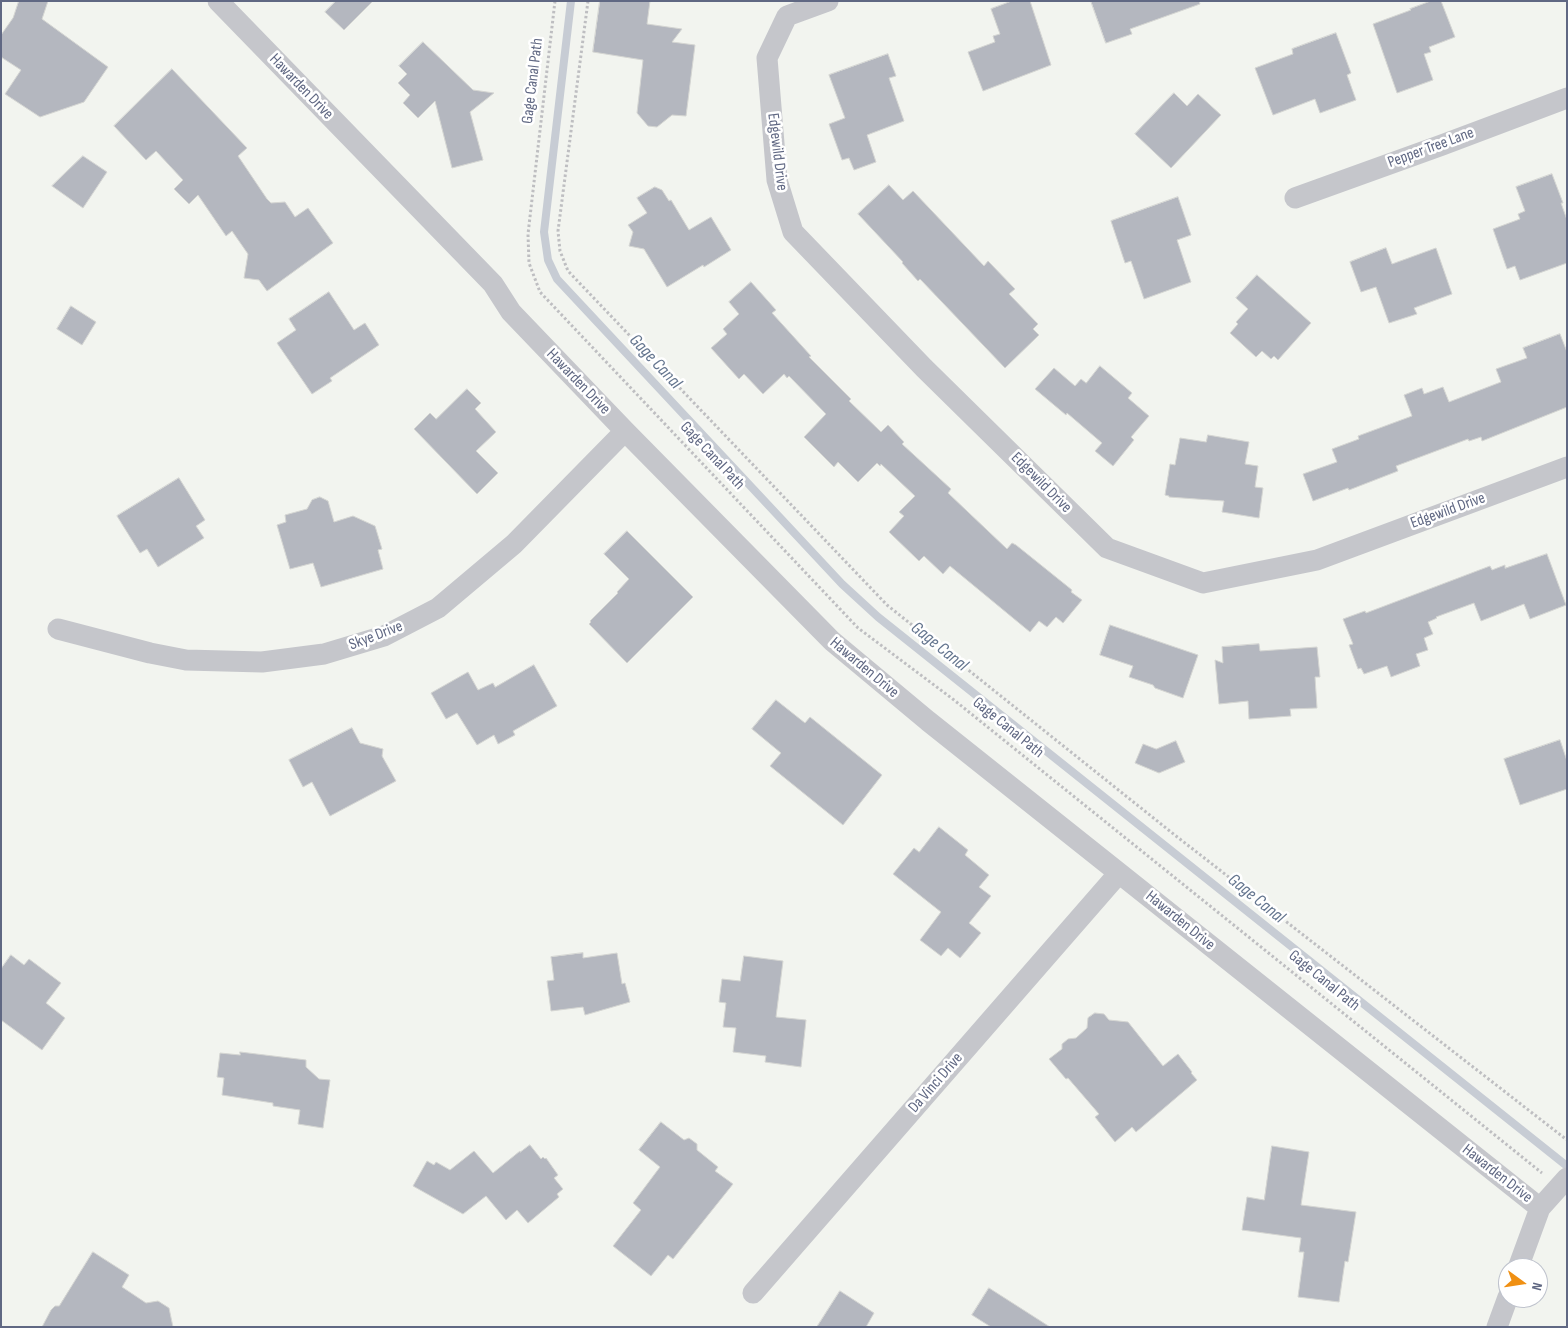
<!DOCTYPE html>
<html>
<head>
<meta charset="utf-8">
<style>
  body { margin:0 }
  #map { position:relative; width:1568px; height:1328px; overflow:hidden; background:#f2f4ef; font-family:"Sofia Sans Condensed",sans-serif }
  canvas { display:block }
  .frame { position:absolute; inset:0; border:2px solid #606883; pointer-events:none }
  .north { position:absolute; left:1498px; top:1258px; width:50px; height:50px; box-sizing:border-box; background:#fff; border:1px solid #bfc3cd; border-radius:50%; rotate:104deg; font-size:14px; font-weight:700; line-height:20px; text-align:center; color:#606883 }
  .north::after { content:''; display:block; margin:auto; width:18px; height:22px; background:#f09013; clip-path:polygon(50% 0,100% 100%,50% 72%,0 100%) }
</style>
</head>
<body>
<div id="map">
<canvas width="1568" height="1328"></canvas>
<div class="frame"></div>
<div class="north">N</div>
</div>
<script>
const ctx = document.querySelector('canvas').getContext('2d');
ctx.lineJoin = 'round';
function stroke(path, color, width, dash) {
  ctx.strokeStyle = color;
  ctx.lineWidth = width;
  ctx.lineCap = dash ? 'butt' : 'round';
  ctx.setLineDash(dash || []);
  ctx.stroke(path);
}
function paint(path, color) {
  ctx.fillStyle = color;
  ctx.fill(path, 'evenodd');
}
function label(font, color, halo, rows, align = 'center') {
  ctx.font = font + ' "Sofia Sans Condensed",sans-serif';
  ctx.lineWidth = 5;
  ctx.setLineDash([]);
  ctx.textBaseline = 'middle';
  ctx.strokeStyle = halo;
  ctx.fillStyle = color;
  for (const [text, x, y, turn = 0] of rows) {
    ctx.save();
    ctx.translate(x, y);
    ctx.rotate((+turn || 0) * Math.PI / 180);
    ctx.textAlign = isNaN(turn) ? turn : align;
    if (halo) ctx.strokeText(text, 0, 0);
    ctx.fillText(text, 0, 0);
    ctx.restore();
  }
}
const stream = new Path2D(`
  M 571,1 L 544,232 L 548,260 L 557,279 L 842,584 L 878,617 L 1567,1166`);
const building = new Path2D(`
  M 19,1 L 48,1 L 42,19 L 108,67 L 84,102 L 40,117 L 5,94 L 21,70 L 1,57 L 1,35 L 13,18 Z
  M 336,1 L 373,1 L 344,30 L 325,12 Z
  M 600,1 L 650,1 L 647,24 L 682,29 L 672,42 L 695,45 L 686,116 L 672,115 L 657,127 L 648,126 L 637,113 L 643,60 L 593,52 Z
  M 1012,1 L 1030,1 L 1051,65 L 983,91 L 968,52 L 995,42 L 993,36 L 1000,34 L 991,9 Z
  M 1091,1 L 1199,1 L 1200,4 L 1130,29 L 1132,34 L 1106,43 Z
  M 1431,1 L 1441,1 L 1455,37 L 1429,47 L 1431,52 L 1424,54 L 1433,80 L 1397,93 L 1373,24 L 1411,10 L 1410,9 Z
  M 1336,33 L 1351,73 L 1347,75 L 1356,100 L 1320,113 L 1315,99 L 1273,115 L 1255,68 L 1293,54 L 1292,49 Z
  M 423,42 L 473,90 L 494,93 L 470,112 L 483,160 L 452,168 L 435,101 L 418,118 L 403,103 L 410,95 L 398,83 L 407,74 L 399,66 Z
  M 888,54 L 896,76 L 889,78 L 904,121 L 867,135 L 876,162 L 854,170 L 849,158 L 842,160 L 829,124 L 845,118 L 829,75 Z
  M 172,69 L 247,148 L 238,156 L 267,199 L 271,203 L 285,202 L 295,217 L 308,208 L 333,243 L 267,291 L 259,280 L 244,278 L 248,254 L 232,231 L 226,236 L 198,195 L 189,204 L 174,189 L 183,180 L 156,151 L 146,160 L 114,126 Z
  M 1174,93 L 1187,106 L 1198,94 L 1221,115 L 1171,168 L 1135,134 Z
  M 83,156 L 107,172 L 83,208 L 52,186 Z
  M 1552,174 L 1563,203 L 1561,203 L 1567,220 L 1567,263 L 1520,280 L 1515,266 L 1507,269 L 1493,229 L 1520,219 L 1518,214 L 1525,211 L 1516,187 Z
  M 889,185 L 903,200 L 913,191 L 984,266 L 988,261 L 1015,289 L 1009,294 L 1038,324 L 1033,329 L 1039,335 L 1005,368 L 920,279 L 918,281 L 902,263 L 903,262 L 858,214 Z
  M 655,187 L 662,190 L 669,201 L 671,200 L 689,230 L 711,217 L 731,250 L 704,267 L 703,265 L 667,287 L 644,249 L 629,246 L 633,232 L 628,225 L 647,213 L 637,198 Z
  M 1178,197 L 1191,235 L 1177,240 L 1191,282 L 1144,299 L 1131,261 L 1125,263 L 1111,221 Z
  M 1386,248 L 1392,264 L 1436,248 L 1452,294 L 1414,308 L 1417,314 L 1389,323 L 1376,287 L 1361,292 L 1350,262 Z
  M 1257,275 L 1311,323 L 1278,360 L 1274,356 L 1271,359 L 1262,351 L 1256,357 L 1230,333 L 1238,324 L 1236,322 L 1248,309 L 1236,298 Z
  M 751,282 L 776,310 L 772,313 L 811,356 L 809,357 L 851,399 L 849,401 L 881,432 L 888,425 L 904,442 L 902,444 L 951,489 L 948,493 L 1007,549 L 1012,543 L 1016,545 L 1072,590 L 1071,592 L 1082,600 L 1063,623 L 1056,617 L 1047,627 L 1039,621 L 1030,632 L 950,566 L 943,574 L 924,556 L 919,561 L 889,532 L 904,516 L 899,512 L 915,496 L 881,464 L 880,466 L 877,463 L 858,482 L 838,462 L 834,467 L 804,437 L 826,414 L 789,376 L 787,378 L 784,374 L 763,394 L 744,374 L 739,379 L 711,348 L 727,334 L 723,329 L 739,314 L 729,302 Z
  M 329,292 L 354,330 L 365,323 L 379,345 L 330,378 L 332,381 L 312,394 L 277,343 L 296,330 L 289,319 Z
  M 71,306 L 96,322 L 82,345 L 57,329 Z
  M 1560,334 L 1567,352 L 1567,407 L 1482,441 L 1481,437 L 1469,441 L 1468,439 L 1396,466 L 1398,471 L 1349,490 L 1348,488 L 1313,501 L 1303,474 L 1337,462 L 1332,449 L 1359,439 L 1358,436 L 1412,416 L 1404,395 L 1422,388 L 1424,394 L 1443,387 L 1449,402 L 1501,382 L 1496,369 L 1527,358 L 1523,348 Z
  M 1100,366 L 1132,393 L 1128,398 L 1149,416 L 1131,437 L 1134,440 L 1113,466 L 1095,451 L 1102,443 L 1067,413 L 1066,415 L 1035,389 L 1054,368 L 1075,386 L 1081,379 L 1086,383 Z
  M 467,389 L 481,403 L 475,409 L 496,432 L 476,451 L 498,473 L 477,494 L 414,429 L 430,413 L 436,419 Z
  M 1208,435 L 1249,442 L 1245,464 L 1258,466 L 1255,487 L 1263,488 L 1259,518 L 1222,512 L 1224,501 L 1169,497 L 1169,496 L 1165,495 L 1170,464 L 1175,465 L 1180,438 L 1206,442 Z
  M 179,478 L 205,520 L 196,526 L 204,538 L 158,567 L 147,549 L 140,553 L 117,516 Z
  M 320,497 L 328,501 L 334,522 L 353,516 L 375,526 L 382,549 L 378,550 L 383,569 L 321,587 L 313,563 L 290,569 L 277,525 L 286,522 L 285,515 L 307,509 L 312,500 Z
  M 627,531 L 693,597 L 627,663 L 589,624 L 591,622 L 590,621 L 618,593 L 617,592 L 629,579 L 604,554 Z
  M 1547,554 L 1566,605 L 1530,619 L 1524,604 L 1481,621 L 1474,603 L 1436,617 L 1437,618 L 1428,622 L 1433,634 L 1424,638 L 1428,650 L 1416,654 L 1420,666 L 1391,677 L 1387,666 L 1364,674 L 1361,668 L 1358,669 L 1349,645 L 1353,644 L 1343,619 L 1365,611 L 1366,613 L 1490,566 L 1492,570 L 1505,565 L 1505,568 Z
  M 1110,625 L 1198,655 L 1183,698 L 1155,688 L 1153,685 L 1129,677 L 1133,666 L 1100,655 Z
  M 1259,644 L 1260,651 L 1317,647 L 1320,677 L 1315,677 L 1317,708 L 1290,709 L 1291,716 L 1249,719 L 1248,701 L 1219,704 L 1215,660 L 1223,663 L 1222,647 Z
  M 534,665 L 557,706 L 513,731 L 515,735 L 498,744 L 494,735 L 477,745 L 457,713 L 446,719 L 431,693 L 468,672 L 478,690 L 493,683 L 495,687 Z
  M 776,700 L 805,723 L 810,717 L 882,775 L 843,825 L 770,766 L 781,753 L 752,729 Z
  M 352,728 L 360,743 L 383,749 L 382,756 L 396,781 L 330,816 L 312,782 L 303,787 L 289,760 Z
  M 1560,740 L 1567,761 L 1567,789 L 1520,805 L 1504,759 Z
  M 1176,741 L 1185,762 L 1159,773 L 1135,763 L 1143,744 L 1156,749 Z
  M 939,827 L 968,850 L 965,855 L 989,875 L 979,887 L 991,896 L 969,923 L 981,933 L 960,958 L 948,948 L 941,956 L 920,940 L 941,912 L 893,874 L 914,848 L 919,852 Z
  M 583,953 L 583,958 L 617,953 L 622,984 L 625,983 L 630,1002 L 585,1015 L 583,1007 L 551,1011 L 547,981 L 554,980 L 551,957 Z
  M 11,955 L 24,965 L 29,959 L 61,983 L 46,1003 L 65,1018 L 42,1050 L 1,1020 L 1,969 Z
  M 744,956 L 783,961 L 776,1017 L 806,1020 L 801,1067 L 765,1062 L 766,1056 L 733,1052 L 736,1028 L 723,1027 L 726,1003 L 719,1002 L 722,979 L 740,981 Z
  M 1095,1013 L 1104,1014 L 1109,1020 L 1128,1022 L 1163,1066 L 1178,1054 L 1192,1072 L 1191,1073 L 1197,1080 L 1136,1132 L 1132,1127 L 1115,1142 L 1095,1117 L 1099,1114 L 1068,1078 L 1066,1079 L 1049,1059 L 1062,1049 L 1062,1044 L 1068,1039 L 1076,1038 L 1087,1028 L 1088,1018 Z
  M 240,1052 L 306,1060 L 306,1067 L 319,1079 L 330,1080 L 323,1128 L 298,1124 L 300,1110 L 273,1106 L 273,1103 L 222,1095 L 224,1078 L 217,1077 L 220,1053 L 240,1055 Z
  M 661,1122 L 684,1140 L 689,1138 L 697,1144 L 697,1150 L 718,1167 L 715,1171 L 733,1184 L 673,1259 L 668,1255 L 651,1276 L 613,1246 L 641,1210 L 633,1203 L 660,1167 L 639,1150 Z
  M 530,1145 L 541,1159 L 543,1157 L 545,1159 L 546,1158 L 558,1175 L 554,1178 L 563,1189 L 557,1194 L 559,1197 L 528,1223 L 517,1210 L 506,1220 L 486,1196 L 463,1214 L 413,1186 L 427,1161 L 434,1165 L 436,1162 L 450,1170 L 474,1151 L 493,1173 L 520,1151 L 520,1152 Z
  M 1272,1146 L 1309,1152 L 1301,1205 L 1356,1212 L 1348,1262 L 1345,1261 L 1339,1302 L 1298,1297 L 1304,1252 L 1299,1252 L 1301,1238 L 1242,1230 L 1247,1197 L 1264,1200 Z
  M 93,1252 L 129,1275 L 122,1287 L 146,1303 L 158,1301 L 169,1308 L 173,1327 L 42,1327 L 51,1310 L 55,1306 L 59,1306 Z
  M 989,1288 L 1050,1327 L 991,1327 L 972,1315 Z
  M 840,1291 L 874,1313 L 866,1327 L 817,1327 Z`);
const path = new Path2D(`
  M 555,1 L 528,234 L 529,263 L 540,292 L 858,628 L 954,700 L 1542,1173
  M 588,1 L 558,231 L 560,251 L 568,271 L 887,605 L 1176,836 L 1567,1140`);
const minor = new Path2D(`
  M 218,1 L 493,284 L 511,312 L 625,431 L 832,641 L 928,721 L 1540,1208
  M 828,1 L 787,16 L 767,58 L 777,180 L 793,232 L 924,368 L 1107,548 L 1203,583 L 1317,560 L 1567,467
  M 1295,198 L 1442,145 L 1567,98
  M 58,629 L 150,653 L 186,660 L 262,662 L 324,654 L 384,636 L 438,608 L 514,544 L 625,431
  M 1518,1268 L 1540,1208 L 1567,1178
  M 753,1293 L 1119,873
  M 1497,1327 L 1508,1297`);
const streetNames = [
  ["Gage Canal Path",533,81,-83],
  ["Hawarden Drive",301,87,46],
  ["Pepper Tree Lane",1431,148,-20],
  ["Edgewild Drive",777,152,83],
  ["Hawarden Drive",578,382,46],
  ["Gage Canal Path",712,456,47],
  ["Edgewild Drive",1041,483,45],
  ["Edgewild Drive",1448,511,-20],
  ["Skye Drive",376,636,-21],
  ["Hawarden Drive",864,668,40],
  ["Gage Canal Path",1008,728,39],
  ["Hawarden Drive",1180,921,39],
  ["Gage Canal Path",1324,981,39],
  ["Da Vinci Drive",936,1083,-49],
  ["Hawarden Drive",1497,1174,38]
];
const waterNames = [
  ["Gage Canal",655,362,47],
  ["Gage Canal",939,647,39],
  ["Gage Canal",1256,899,39]
];
stroke(stream, '#c7ccd4', 8);
paint(building, '#b4b7bf');
stroke(building, '#d4d5d2', 1);
stroke(path, '#bebec1', 3, [2.5, 2.5]);
stroke(minor, '#c5c6cb', 21);
label('16px', '#606883', '#fff', streetNames);
label('italic 18px', '#65768f', '#fff', waterNames);
</script>
</body>
</html>
